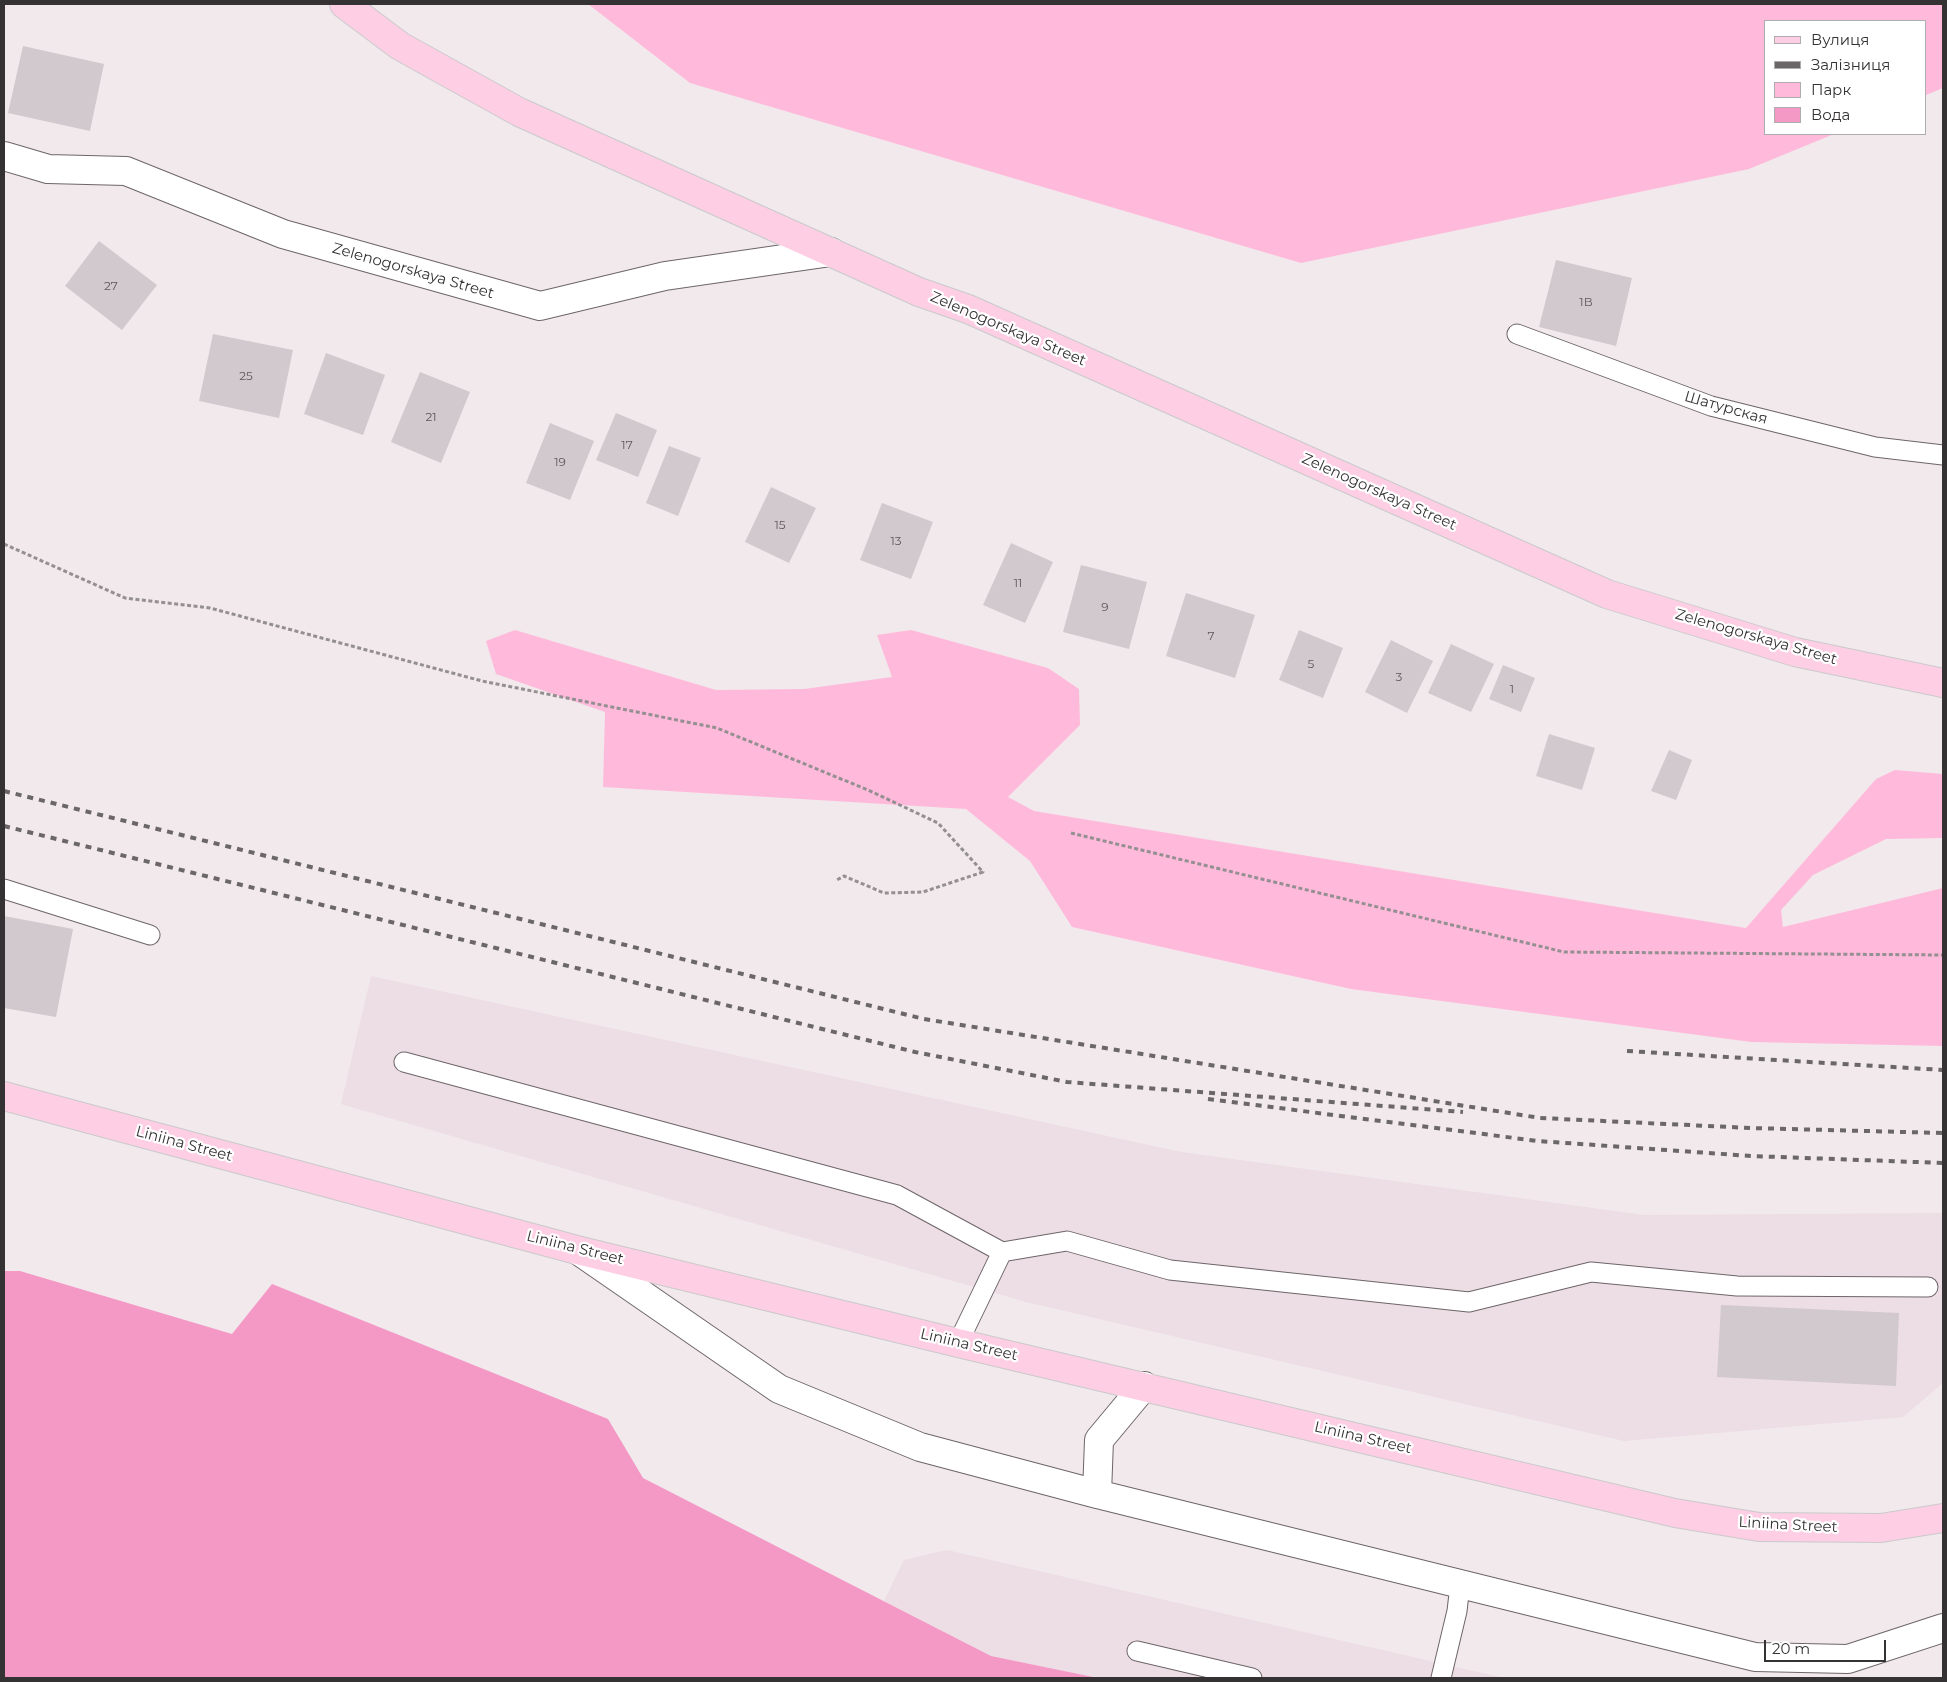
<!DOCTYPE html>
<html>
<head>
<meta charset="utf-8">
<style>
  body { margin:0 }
  #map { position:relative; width:1947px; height:1682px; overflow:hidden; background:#f1e9ec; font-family:Montserrat,sans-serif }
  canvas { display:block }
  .frame { position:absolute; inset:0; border:5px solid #353233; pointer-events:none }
  .legend { position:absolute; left:1764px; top:20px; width:162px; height:115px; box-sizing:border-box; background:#fff; border:1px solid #aeadad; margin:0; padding:6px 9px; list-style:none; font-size:15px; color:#353233 }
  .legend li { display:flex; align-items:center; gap:10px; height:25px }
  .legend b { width:25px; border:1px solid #aeadad }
  .scale { position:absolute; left:1764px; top:1640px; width:122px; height:22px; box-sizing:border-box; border:2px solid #353233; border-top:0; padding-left:6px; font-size:15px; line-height:18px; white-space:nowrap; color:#353233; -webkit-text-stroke:4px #fff; paint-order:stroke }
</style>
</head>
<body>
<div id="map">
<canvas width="1947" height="1682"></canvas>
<div class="frame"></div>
<ul class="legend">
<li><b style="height:6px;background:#fecee5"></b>Вулиця</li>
<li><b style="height:6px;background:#6b6768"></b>Залізниця</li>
<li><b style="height:14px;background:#ffbadb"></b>Парк</li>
<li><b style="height:14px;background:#f498c6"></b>Вода</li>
</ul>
<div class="scale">20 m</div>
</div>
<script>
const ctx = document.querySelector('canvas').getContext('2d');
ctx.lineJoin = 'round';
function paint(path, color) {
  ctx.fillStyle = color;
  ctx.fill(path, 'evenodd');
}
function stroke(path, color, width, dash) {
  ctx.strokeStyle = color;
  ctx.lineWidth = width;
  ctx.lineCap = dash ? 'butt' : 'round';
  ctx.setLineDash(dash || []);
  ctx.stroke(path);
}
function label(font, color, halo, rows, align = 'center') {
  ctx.font = font + ' Montserrat,sans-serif';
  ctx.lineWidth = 4.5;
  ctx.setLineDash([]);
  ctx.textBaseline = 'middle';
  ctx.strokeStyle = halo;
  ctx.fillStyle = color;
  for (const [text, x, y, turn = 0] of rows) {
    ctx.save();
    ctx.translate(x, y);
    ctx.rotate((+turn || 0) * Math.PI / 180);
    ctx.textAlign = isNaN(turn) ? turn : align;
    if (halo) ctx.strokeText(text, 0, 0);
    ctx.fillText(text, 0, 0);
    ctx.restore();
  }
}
const built = new Path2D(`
  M 371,976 L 1181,1152 L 1644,1215 L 1943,1213 L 1943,1383 L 1903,1417 L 1624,1441 L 1026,1302 L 341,1104 Z
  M 947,1550 L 1504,1678 L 1098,1678 L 991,1656 L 884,1601 L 904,1560 Z`);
const green = new Path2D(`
  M 588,4 L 1943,4 L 1943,88 L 1926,95 L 1926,21 L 1766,21 L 1766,134 L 1834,134 L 1749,169 L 1301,263 L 690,83 Z
  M 515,630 L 716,690 L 804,689 L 892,677 L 877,635 L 911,630 L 1048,668 L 1079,689 L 1080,725 L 1008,797 L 1034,811 L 1746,928 L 1876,779 L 1895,770 L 1943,774 L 1943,838 L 1886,839 L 1813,875 L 1781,910 L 1783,927 L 1943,888 L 1943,1046 L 1751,1042 L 1351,989 L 1072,927 L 1030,861 L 966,809 L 603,787 L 605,712 L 496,674 L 486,641 Z`);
const water = new Path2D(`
  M 4,1271 L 20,1271 L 232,1334 L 272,1284 L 608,1419 L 643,1478 L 991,1656 L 1098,1678 L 4,1678 Z`);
const building = new Path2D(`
  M 23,46 L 104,64 L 90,131 L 8,113 Z
  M 99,241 L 157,285 L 122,330 L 65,286 Z
  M 1556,260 L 1632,278 L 1616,346 L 1539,327 Z
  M 213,334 L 293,350 L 279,418 L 199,401 Z
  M 326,353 L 385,375 L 363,435 L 304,414 Z
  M 420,372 L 470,392 L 441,463 L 391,442 Z
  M 616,413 L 657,430 L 638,477 L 596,460 Z
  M 550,423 L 594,441 L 570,500 L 526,483 Z
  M 669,446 L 701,458 L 678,516 L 646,503 Z
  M 771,487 L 816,508 L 789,563 L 745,542 Z
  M 882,503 L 933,522 L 911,579 L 860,560 Z
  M 1011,543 L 1053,562 L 1025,623 L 983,605 Z
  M 1081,565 L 1147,582 L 1129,649 L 1063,632 Z
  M 1186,593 L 1255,615 L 1235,678 L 1166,656 Z
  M 1299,630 L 1343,648 L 1323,698 L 1279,680 Z
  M 1391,640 L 1433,661 L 1407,713 L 1365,692 Z
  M 1451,644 L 1494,664 L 1471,712 L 1428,693 Z
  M 1503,665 L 1535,678 L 1521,712 L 1489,699 Z
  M 1549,734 L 1595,748 L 1582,790 L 1536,776 Z
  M 1669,750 L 1692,760 L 1676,800 L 1651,791 Z
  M 4,916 L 73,929 L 56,1017 L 4,1008 Z
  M 1721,1305 L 1899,1313 L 1896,1386 L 1717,1377 Z`);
const path = new Path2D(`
  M 4,544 L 125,598 L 210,608 L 482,681 L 717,728 L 868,790 L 938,823 L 983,872 L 923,892 L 884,893 L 844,876 L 835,881
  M 1071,833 L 1564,952 L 1943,955`);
const lane = new Path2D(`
  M 1517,334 L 1711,406 L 1875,447 L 1943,455
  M 4,889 L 150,935
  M 404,1062 L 897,1195 L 1002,1252
  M 958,1343 L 1002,1252 L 1067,1241 L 1170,1270 L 1469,1302 L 1591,1272 L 1737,1286 L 1928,1287
  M 1137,1651 L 1252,1678
  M 1441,1678 L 1457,1611 L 1460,1585`);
const street = new Path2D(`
  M 4,156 L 48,169 L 126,171 L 283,234 L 540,306 L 665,276 L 831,252
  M 579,1251 L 779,1389 L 920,1447 L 1097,1494
  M 1144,1386 L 1099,1440 L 1097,1494 L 1755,1657 L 1848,1659 L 1943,1628`);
const primary = new Path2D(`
  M 344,4 L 400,46 L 519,112 L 919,292 L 968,309 L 1607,594 L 1795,652 L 1943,683
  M 4,1096 L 577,1250 L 958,1343 L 1675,1513 L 1759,1527 L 1881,1528 L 1943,1518`);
const rail = new Path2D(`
  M 4,791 L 924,1019 L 1540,1118 L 1751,1128 L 1943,1133
  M 4,826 L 915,1052 L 1067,1082 L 1463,1112
  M 1627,1051 L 1943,1070
  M 1208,1099 L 1538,1141 L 1751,1156 L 1943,1163`);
const numberNames = [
  ["27",111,286],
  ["1В",1586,302],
  ["25",246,376],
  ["21",431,417],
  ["17",627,445],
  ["19",560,462],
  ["15",780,525],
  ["13",896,541],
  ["11",1018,583],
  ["9",1105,607],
  ["7",1211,636],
  ["5",1311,664],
  ["3",1399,677],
  ["1",1512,689]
];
const streetNames = [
  ["Zelenogorskaya Street",413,271,16],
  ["Zelenogorskaya Street",1008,329,23],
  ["Шатурская",1726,408,16],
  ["Zelenogorskaya Street",1379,492,24],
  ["Zelenogorskaya Street",1756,637,16],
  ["Liniina Street",184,1144,15],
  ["Liniina Street",575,1248,14],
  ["Liniina Street",969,1345,13],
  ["Liniina Street",1363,1438,13],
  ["Liniina Street",1788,1525,3]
];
paint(built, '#eddde4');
paint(green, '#ffbadb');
paint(water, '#f498c6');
paint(building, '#d1c9cd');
stroke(lane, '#6d6568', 21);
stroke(street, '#6d6568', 30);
stroke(primary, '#cacaca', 30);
stroke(path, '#948f91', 3, [4, 2.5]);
stroke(lane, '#fff', 19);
stroke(street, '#fff', 28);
stroke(primary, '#fecee5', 28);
stroke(rail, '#6b6768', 4, [6, 6]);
label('12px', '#5c585a', null, numberNames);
label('15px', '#353233', '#fff', streetNames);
</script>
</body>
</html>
